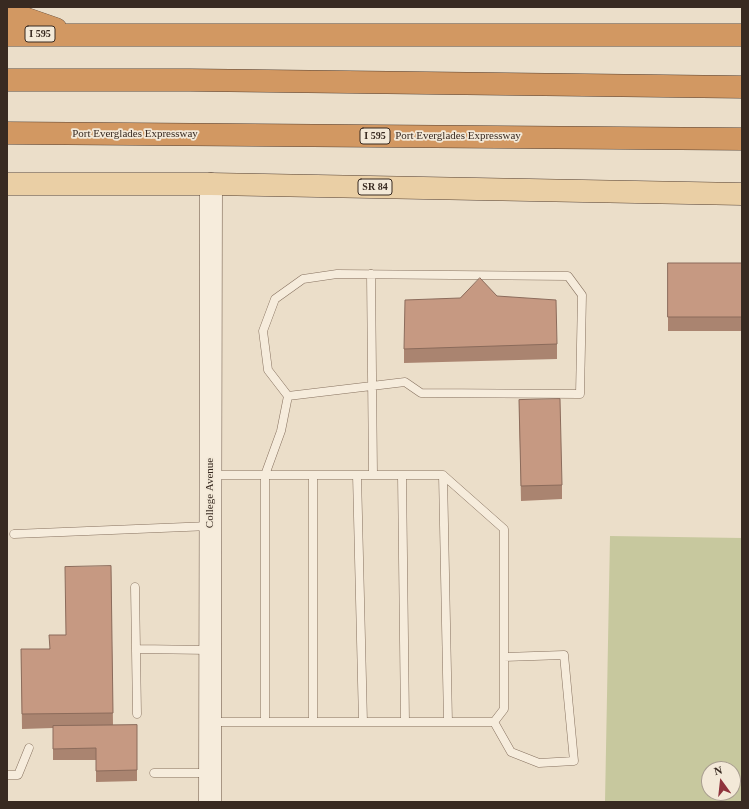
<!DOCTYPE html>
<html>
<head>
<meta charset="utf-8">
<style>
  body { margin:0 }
  #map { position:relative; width:749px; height:809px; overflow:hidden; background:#ebdec9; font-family:"Times New Roman",serif }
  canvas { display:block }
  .frame { position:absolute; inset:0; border:8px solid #382a21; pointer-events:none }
  .north { position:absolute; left:701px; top:761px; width:40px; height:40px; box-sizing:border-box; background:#f3e9d8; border:1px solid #a89d8f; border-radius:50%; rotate:345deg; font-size:11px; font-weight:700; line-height:16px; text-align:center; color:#382a21 }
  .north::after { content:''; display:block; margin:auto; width:14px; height:18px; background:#8f343d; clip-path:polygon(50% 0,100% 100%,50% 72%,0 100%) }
</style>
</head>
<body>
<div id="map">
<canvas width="749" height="809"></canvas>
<div class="frame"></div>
<div class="north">N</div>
</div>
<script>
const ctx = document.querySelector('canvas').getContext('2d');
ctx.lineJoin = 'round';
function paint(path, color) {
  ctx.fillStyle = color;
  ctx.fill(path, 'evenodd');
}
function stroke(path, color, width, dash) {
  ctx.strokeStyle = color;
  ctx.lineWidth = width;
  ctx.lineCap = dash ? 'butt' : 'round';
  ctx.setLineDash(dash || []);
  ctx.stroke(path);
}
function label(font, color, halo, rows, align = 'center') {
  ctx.font = font + ' "Times New Roman",serif';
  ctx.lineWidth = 3.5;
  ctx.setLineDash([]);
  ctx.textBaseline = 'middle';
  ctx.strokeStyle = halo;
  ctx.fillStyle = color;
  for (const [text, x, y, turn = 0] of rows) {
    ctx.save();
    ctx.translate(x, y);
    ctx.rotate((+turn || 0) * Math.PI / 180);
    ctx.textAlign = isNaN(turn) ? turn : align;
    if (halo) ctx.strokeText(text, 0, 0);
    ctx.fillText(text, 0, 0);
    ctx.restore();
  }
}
const green = new Path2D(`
  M 610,536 L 742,538 L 742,802 L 605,802 ZM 709,769 L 733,769 L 733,793 L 709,793 Z`);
const lane = new Path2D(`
  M 371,274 L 373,475
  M 313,475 L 313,722
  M 357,475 L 363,722
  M 402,475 L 405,722
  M 443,475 L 448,722
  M 14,534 L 210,526
  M 135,587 L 137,714
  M 136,649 L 209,650
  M 211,722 L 494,722 L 504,709 L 504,529 L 443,475 L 212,475
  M 265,722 L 265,475 L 281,431 L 288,396 L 268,370 L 263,331 L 275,299 L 303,279 L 337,274 L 568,276 L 582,295 L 580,394 L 421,393 L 405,382 L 288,396
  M 494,722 L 511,752 L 539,763 L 574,761 L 564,655 L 504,657
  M 154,773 L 209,773
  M 7,775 L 18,775 L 29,748`);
const secondary = new Path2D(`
  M 210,802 L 211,184`);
const primary = new Path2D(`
  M 7,184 L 211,184 L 742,194`);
const highway = new Path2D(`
  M 7,12 L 56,29
  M 7,35 L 742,35
  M 7,80 L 190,80 L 742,87
  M 7,133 L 742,139`);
const wall = new Path2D(`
  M 668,263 L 742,263 L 742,331 L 668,331 Z
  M 497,296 L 557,344 L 557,359 L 404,363 L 404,349 Z
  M 519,400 L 562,485 L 562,499 L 521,501 Z
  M 111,566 L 113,725 L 137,725 L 137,781 L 96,782 L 96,760 L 53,760 L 53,728 L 22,729 L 21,649 L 49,649 L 66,635 Z`);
const building = new Path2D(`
  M 668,263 L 742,263 L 742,317 L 668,317 Z
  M 480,278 L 497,296 L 556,300 L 557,344 L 404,349 L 405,300 L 460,298 Z
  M 560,399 L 562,485 L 521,486 L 519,400 Z
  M 111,566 L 113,713 L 22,714 L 21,649 L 50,649 L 49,635 L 66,635 L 65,567 Z
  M 137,725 L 137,770 L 96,771 L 96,748 L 53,749 L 53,726 Z`);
const shields = [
  [40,34,30],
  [375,136,30],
  [375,187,34]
];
const shieldNames = [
  ["I 595",40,34],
  ["I 595",375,136],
  ["SR 84",375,187]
];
const streetNames = [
  ["Port Everglades Expressway",135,134],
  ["Port Everglades Expressway",458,136],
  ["College Avenue",210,493,-90]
];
paint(green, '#c7c89e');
stroke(lane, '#86715f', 9);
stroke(secondary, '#685242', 23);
stroke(primary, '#544033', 23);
stroke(highway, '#544033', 23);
stroke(lane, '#f6ecdc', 8);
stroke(secondary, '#f6ecdc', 22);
stroke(primary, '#eacfa5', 22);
stroke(highway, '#d29862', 22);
paint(wall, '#aa8470');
paint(building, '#c69982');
stroke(building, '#8b6b5b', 1);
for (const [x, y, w] of shields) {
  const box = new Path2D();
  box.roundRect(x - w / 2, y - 8, w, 16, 3);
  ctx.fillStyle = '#f3e9d8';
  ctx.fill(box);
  stroke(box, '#382a21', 1);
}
label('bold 10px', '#382a21', null, shieldNames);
label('11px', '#382a21', '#f3e9d8', streetNames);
</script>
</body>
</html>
